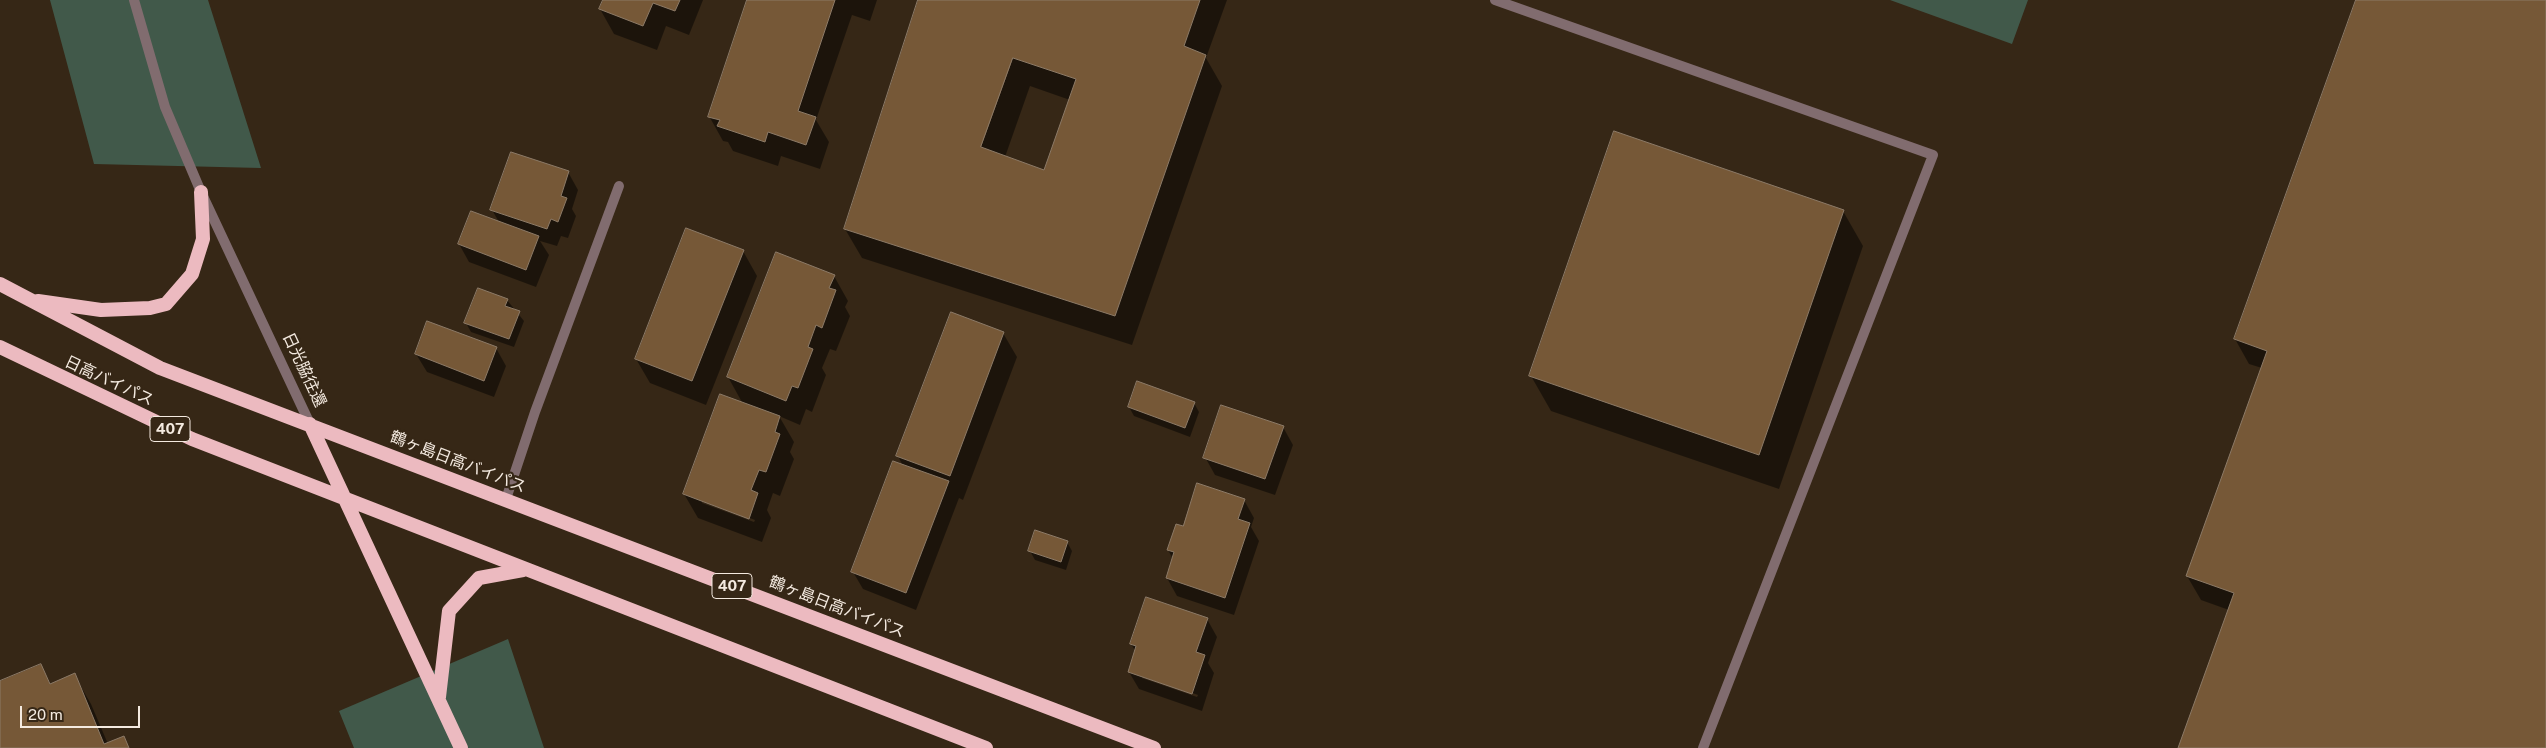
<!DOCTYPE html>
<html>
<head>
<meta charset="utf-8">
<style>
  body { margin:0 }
  #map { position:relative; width:2546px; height:748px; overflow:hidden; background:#362716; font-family:"Public Sans",sans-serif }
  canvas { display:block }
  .scale { position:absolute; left:20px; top:706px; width:120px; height:22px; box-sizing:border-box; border:2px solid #f4eae0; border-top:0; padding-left:6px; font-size:15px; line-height:18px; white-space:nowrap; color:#f4eae0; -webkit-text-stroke:4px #362716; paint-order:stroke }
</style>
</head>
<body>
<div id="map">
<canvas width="2546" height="748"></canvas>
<div class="scale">20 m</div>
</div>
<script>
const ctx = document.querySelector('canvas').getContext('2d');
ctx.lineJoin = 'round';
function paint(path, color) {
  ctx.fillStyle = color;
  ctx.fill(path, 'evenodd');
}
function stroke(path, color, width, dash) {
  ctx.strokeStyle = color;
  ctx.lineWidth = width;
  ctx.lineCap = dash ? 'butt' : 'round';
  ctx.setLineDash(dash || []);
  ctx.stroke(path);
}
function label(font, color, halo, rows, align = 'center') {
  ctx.font = font + ' "Public Sans","Noto Sans JP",sans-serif';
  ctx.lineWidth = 4.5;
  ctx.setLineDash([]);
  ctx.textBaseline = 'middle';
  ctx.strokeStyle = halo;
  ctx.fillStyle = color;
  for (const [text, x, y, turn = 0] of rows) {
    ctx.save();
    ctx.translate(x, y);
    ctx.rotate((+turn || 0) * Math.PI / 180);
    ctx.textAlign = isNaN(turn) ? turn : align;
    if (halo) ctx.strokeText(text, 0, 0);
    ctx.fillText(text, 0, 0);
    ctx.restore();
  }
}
const green = new Path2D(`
  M 50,0 L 208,0 L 261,168 L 94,164 Z
  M 1890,0 L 2028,0 L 2012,44 Z
  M 508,639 L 544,748 L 354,748 L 339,711 Z`);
const shadow = new Path2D(`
  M 604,0 L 703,0 L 689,35 L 666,26 L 657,50 L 614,34 L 600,9 Z
  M 748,0 L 877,0 L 870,21 L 852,15 L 816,120 L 829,142 L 820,169 L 781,156 L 778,166 L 733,151 L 728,142 L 723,141 L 709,116 Z
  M 919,0 L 1227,0 L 1206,58 L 1222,86 L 1132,345 L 862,258 L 845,229 ZM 1030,86 L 1070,100 L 1045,172 L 1005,157 Z
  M 2358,0 L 2546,0 L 2546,748 L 2179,748 L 2229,610 L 2201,600 L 2187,576 L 2262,368 L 2249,364 L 2235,339 Z
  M 568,172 L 578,190 L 572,209 L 576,216 L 568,238 L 561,236 L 557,246 L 540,241 L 549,255 L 536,287 L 469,262 L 459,244 L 499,222 L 492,210 Z
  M 1843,211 L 1863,246 L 1779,489 L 1551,411 L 1531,376 Z
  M 743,251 L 757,276 L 706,405 L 650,383 L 636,359 Z
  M 834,276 L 848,301 L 845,307 L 850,316 L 836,351 L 830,349 L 822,368 L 826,375 L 812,412 L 806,409 L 800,425 L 779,416 L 794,442 L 790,452 L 794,459 L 780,496 L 773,493 L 767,510 L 771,518 L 762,542 L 698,518 L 684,494 L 743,404 L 728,377 ZM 702,500 L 755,520 L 754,522 L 702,503 Z
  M 507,300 L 524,321 L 514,347 L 471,332 L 466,323 Z
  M 1003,333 L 1017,357 L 963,500 L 959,498 L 916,610 L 863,589 L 853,572 L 903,466 L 898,456 Z
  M 496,348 L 506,366 L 494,397 L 427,372 L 416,354 Z
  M 1194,403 L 1199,412 L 1190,437 L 1134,416 L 1129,407 Z
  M 1283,427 L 1293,445 L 1275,495 L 1215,475 L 1205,457 Z
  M 1244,500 L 1254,518 L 1251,527 L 1259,541 L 1234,615 L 1177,596 L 1167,578 L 1173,559 L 1168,550 Z
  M 1067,542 L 1072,551 L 1066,570 L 1035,560 L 1030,551 Z
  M 1207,619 L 1217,637 L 1208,663 L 1214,673 L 1202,711 L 1139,689 L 1129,672 L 1136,652 L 1131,644 ZM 1142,675 L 1198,695 L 1197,697 L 1142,678 Z
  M 40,665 L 51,684 L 74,675 L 91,704 L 108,744 L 124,738 L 129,748 L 0,748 L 0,682 Z`);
const building = new Path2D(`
  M 603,0 L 680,0 L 675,11 L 653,3 L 643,26 L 599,9 Z
  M 747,0 L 835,0 L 798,111 L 816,117 L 806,145 L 768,132 L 765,142 L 717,126 L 720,120 L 708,117 Z
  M 918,0 L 1200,0 L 1184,46 L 1206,55 L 1115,316 L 844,229 ZM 1013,58 L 1076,79 L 1044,170 L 981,147 Z
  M 2356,0 L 2546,0 L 2546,748 L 2178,748 L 2234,593 L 2186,576 L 2267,351 L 2234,339 Z
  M 1614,131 L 1844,210 L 1759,455 L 1529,376 Z
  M 511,152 L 569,171 L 561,196 L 567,198 L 558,222 L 551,219 L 547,229 L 490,210 Z
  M 471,211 L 539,236 L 526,270 L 458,244 Z
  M 686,228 L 744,250 L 692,381 L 635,359 Z
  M 776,252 L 835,275 L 829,288 L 836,290 L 822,328 L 816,325 L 808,347 L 813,349 L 798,388 L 792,386 L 786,401 L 727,377 Z
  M 478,288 L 508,299 L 505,306 L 520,311 L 509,339 L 464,323 Z
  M 951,312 L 1004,332 L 950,476 L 896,456 Z
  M 427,321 L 497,347 L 484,381 L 415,354 Z
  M 1137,381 L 1195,402 L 1185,428 L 1128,407 Z
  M 720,394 L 780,416 L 775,432 L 780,434 L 766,472 L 759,470 L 751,490 L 758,493 L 749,519 L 683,494 Z
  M 1221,405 L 1284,426 L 1265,479 L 1203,458 Z
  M 893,461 L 949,481 L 906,593 L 851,572 Z
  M 1197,483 L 1245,499 L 1238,519 L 1250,523 L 1225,598 L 1166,578 L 1174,552 L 1167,550 L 1176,524 L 1183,526 Z
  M 1035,530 L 1068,541 L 1061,562 L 1028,551 Z
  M 1146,597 L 1208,618 L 1196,652 L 1205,655 L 1192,694 L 1128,672 L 1136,646 L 1130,644 Z
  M 41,664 L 50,684 L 75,673 L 104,744 L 124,736 L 129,748 L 0,748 L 0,681 Z`);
const service = new Path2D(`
  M 1495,0 L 1933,155 L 1703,748`);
const minor = new Path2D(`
  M 506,499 L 535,412 L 619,186`);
const tertiary = new Path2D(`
  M 134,0 L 165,107 L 201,192 L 310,424`);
const trunk = new Path2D(`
  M 0,284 L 160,368 L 1154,748
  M 38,301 L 101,310 L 150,308 L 166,304 L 192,274 L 203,239 L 201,192
  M 0,347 L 192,439 L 986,748
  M 310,424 L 461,748
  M 439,697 L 449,611 L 479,578 L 523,570`);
const shields = [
  [170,429,40],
  [732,586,40]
];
const shieldNames = [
  ["407",170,429],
  ["407",732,586]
];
const streetNames = [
  ["日光脇往還",304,370,65],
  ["日高バイパス",109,381,25],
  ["鶴ヶ島日高バイパス",458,462,21],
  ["鶴ヶ島日高バイパス",837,607,21]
];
paint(green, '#41594a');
paint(shadow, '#0007');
paint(building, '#765837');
stroke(building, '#8c7a67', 1);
stroke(service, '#816c6f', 10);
stroke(minor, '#816c6f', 10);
stroke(tertiary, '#816c6f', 10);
stroke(trunk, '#ecbac0', 14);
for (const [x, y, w] of shields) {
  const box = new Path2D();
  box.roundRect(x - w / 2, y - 12.5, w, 25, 4);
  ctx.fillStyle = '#362716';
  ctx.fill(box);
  stroke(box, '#f4eae0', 1);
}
label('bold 15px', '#f4eae0', null, shieldNames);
label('16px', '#f4eae0', '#362716', streetNames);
</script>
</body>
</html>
